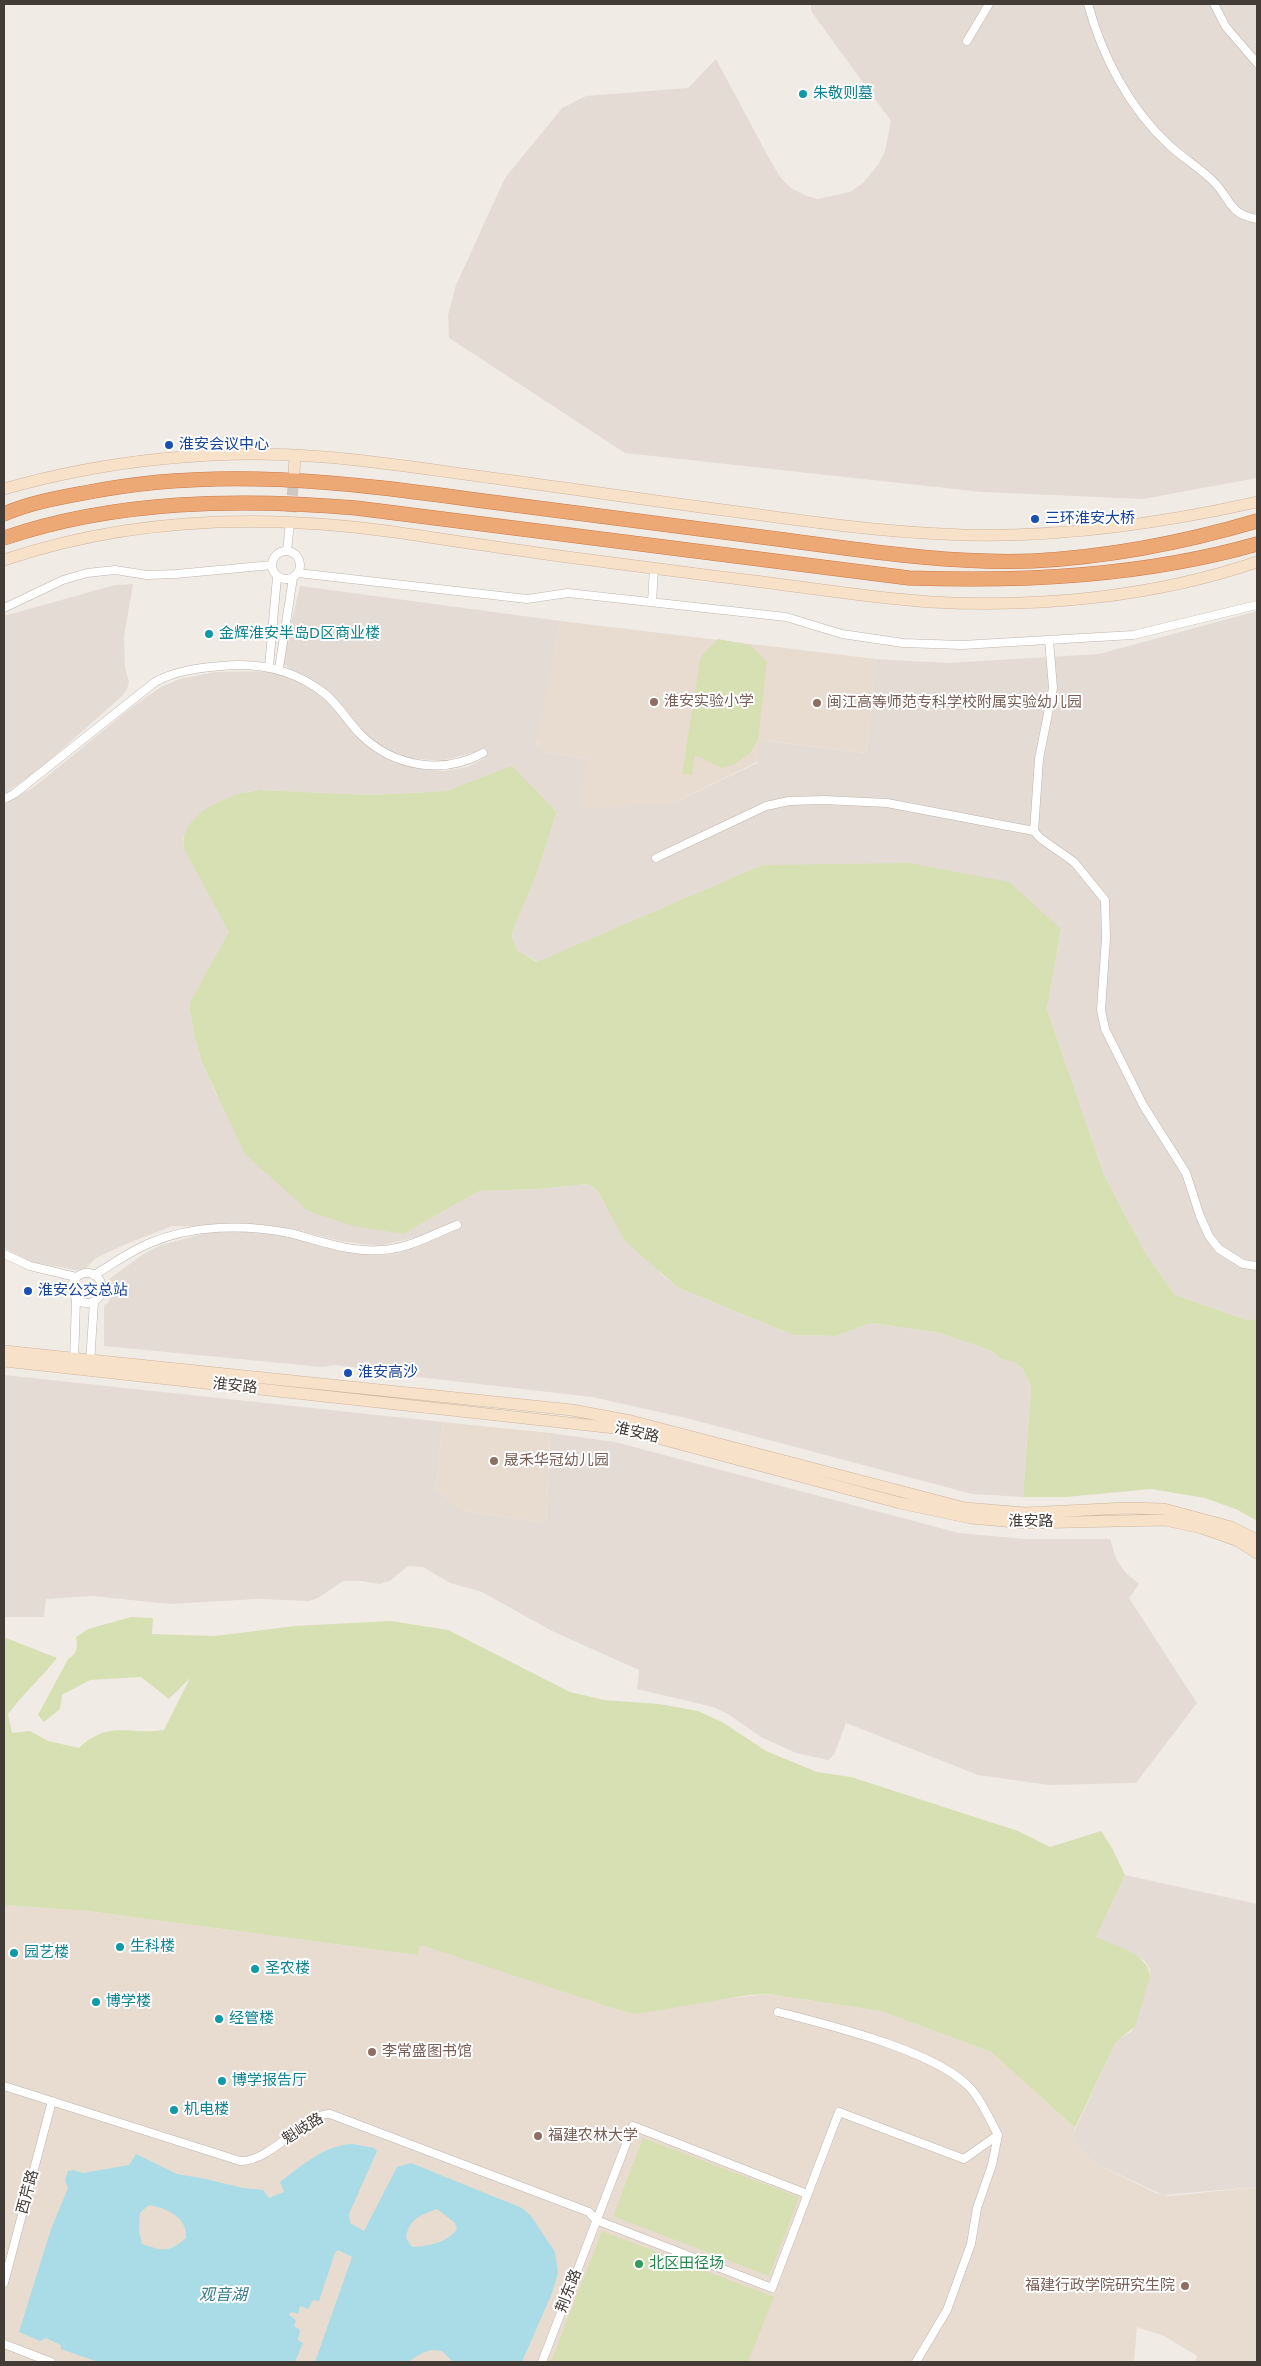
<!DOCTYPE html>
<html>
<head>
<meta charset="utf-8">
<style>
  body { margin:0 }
  #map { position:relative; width:1261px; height:2366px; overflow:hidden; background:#f1ebe6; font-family:"Noto Sans",sans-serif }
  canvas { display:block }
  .frame { position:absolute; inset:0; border:5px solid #433b36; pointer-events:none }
</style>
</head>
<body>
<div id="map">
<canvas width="1261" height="2366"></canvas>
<div class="frame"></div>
</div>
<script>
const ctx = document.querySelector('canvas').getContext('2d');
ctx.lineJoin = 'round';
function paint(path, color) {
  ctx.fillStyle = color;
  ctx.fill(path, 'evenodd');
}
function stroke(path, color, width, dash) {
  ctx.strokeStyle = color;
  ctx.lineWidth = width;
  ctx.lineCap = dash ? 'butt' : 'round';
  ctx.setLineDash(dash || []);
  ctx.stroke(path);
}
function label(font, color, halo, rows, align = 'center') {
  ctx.font = font + ' "Noto Sans","Noto Sans SC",sans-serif';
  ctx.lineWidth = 4;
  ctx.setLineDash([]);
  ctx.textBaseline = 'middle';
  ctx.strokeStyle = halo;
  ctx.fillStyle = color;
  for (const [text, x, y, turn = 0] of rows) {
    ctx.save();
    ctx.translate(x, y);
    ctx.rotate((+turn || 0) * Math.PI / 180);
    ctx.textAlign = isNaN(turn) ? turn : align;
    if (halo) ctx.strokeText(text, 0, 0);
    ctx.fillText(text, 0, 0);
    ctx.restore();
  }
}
const residential = new Path2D(`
  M 811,4 L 1257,4 L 1257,478 L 1143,499 L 982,492 L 625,453 L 449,338 L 448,315 L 456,285 L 505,178 L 562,108 L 586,96 L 688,88 L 716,59 L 770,160 L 781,178 L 791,188 L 804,195 L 817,199 L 850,192 L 863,183 L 878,165 L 885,151 L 891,121 L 811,11 Z
  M 133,584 L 124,637 L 125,667 L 129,682 L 127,689 L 121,697 L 36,772 L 4,794 L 4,616 L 115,585 Z
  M 300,586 L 561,621 L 537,741 L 539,748 L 546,752 L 587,759 L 669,805 L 757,763 L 758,740 L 866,753 L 876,659 L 947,663 L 1099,654 L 1257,611 L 1257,1319 L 1247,1320 L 1175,1295 L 1146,1254 L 1104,1175 L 1047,1009 L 1061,930 L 762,865 L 538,962 L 517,950 L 512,938 L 513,928 L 535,879 L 557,812 L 512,767 L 446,791 L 373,795 L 259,790 L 246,792 L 214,805 L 193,821 L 183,839 L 184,849 L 230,932 L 189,1004 L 194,1035 L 202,1063 L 217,1096 L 403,1234 L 479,1191 L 539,1189 L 588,1184 L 597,1190 L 605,1205 L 661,1274 L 677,1287 L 793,1335 L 836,1336 L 871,1323 L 940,1333 L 992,1351 L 1000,1359 L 1014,1362 L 1023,1369 L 1031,1387 L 1023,1497 L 972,1494 L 690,1419 L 592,1397 L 382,1373 L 367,1369 L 334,1365 L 322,1367 L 104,1346 L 104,1305 L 108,1303 L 112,1294 L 109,1279 L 142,1255 L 161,1245 L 210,1232 L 255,1232 L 285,1236 L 343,1251 L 378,1255 L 396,1254 L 453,1232 L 460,1220 L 417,1237 L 379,1246 L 339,1241 L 290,1228 L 172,1226 L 126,1244 L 96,1258 L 85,1269 L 75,1270 L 31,1262 L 4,1248 L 4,804 L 34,787 L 131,708 L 161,687 L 180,679 L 216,672 L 280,671 L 294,678 L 329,702 L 354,733 L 373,751 L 395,763 L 442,771 L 467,767 L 483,759 L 487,754 L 479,751 L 441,761 L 408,758 L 388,751 L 367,737 L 330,693 L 284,665 L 283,657 Z
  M 4,1375 L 443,1422 L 436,1489 L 463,1511 L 546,1523 L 550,1433 L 615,1442 L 959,1533 L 1024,1539 L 1110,1539 L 1117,1561 L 1126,1573 L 1139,1584 L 1129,1598 L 1197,1703 L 1136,1783 L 1049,1785 L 978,1775 L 846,1723 L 834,1755 L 828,1760 L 796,1753 L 761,1737 L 728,1714 L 713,1707 L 637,1689 L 639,1670 L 552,1631 L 482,1592 L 450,1583 L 423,1567 L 408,1566 L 390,1581 L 379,1584 L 362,1581 L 343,1581 L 318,1598 L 309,1601 L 258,1599 L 169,1604 L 93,1596 L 46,1599 L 44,1617 L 4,1617 Z
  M 1125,1875 L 1257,1904 L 1257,2187 L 1163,2195 L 1094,2163 L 1075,2143 L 1073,2134 L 1114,2046 L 1120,2038 L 1132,2031 L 1150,1977 L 1150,1970 L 1144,1960 L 1096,1937 Z`);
const education = new Path2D(`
  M 561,621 L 876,659 L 866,753 L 759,740 L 757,762 L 669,805 L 578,808 L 587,759 L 546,752 L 539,748 L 537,738 Z
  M 443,1422 L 550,1433 L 546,1523 L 463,1511 L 436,1489 Z
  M 4,1905 L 88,1911 L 417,1955 L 421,1944 L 622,2011 L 768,1994 L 881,2011 L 991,2052 L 1075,2128 L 1073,2134 L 1075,2143 L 1094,2163 L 1156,2193 L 1170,2196 L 1257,2187 L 1257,2362 L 1195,2362 L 1197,2356 L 1164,2336 L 1137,2327 L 1134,2362 L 4,2362 Z`);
const green = new Path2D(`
  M 718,639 L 750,645 L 767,662 L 758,740 L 750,753 L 735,764 L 722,768 L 695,755 L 692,775 L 682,774 L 700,660 L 702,655 Z
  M 512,766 L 557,812 L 535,879 L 513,929 L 512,938 L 517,950 L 537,962 L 762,865 L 910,863 L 1009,882 L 1061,929 L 1047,1009 L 1104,1175 L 1146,1254 L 1175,1295 L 1247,1320 L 1257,1319 L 1257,1521 L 1238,1510 L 1205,1498 L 1151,1489 L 1066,1497 L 1023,1497 L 1031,1387 L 1023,1369 L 1014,1362 L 1000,1359 L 992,1351 L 940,1333 L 893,1326 L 871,1323 L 836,1336 L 793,1335 L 677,1287 L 625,1241 L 597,1190 L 588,1184 L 539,1189 L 479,1191 L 403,1234 L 353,1226 L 308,1211 L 245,1154 L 202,1063 L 194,1035 L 189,1004 L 229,932 L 184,849 C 179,813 229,794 259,790 L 373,795 L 446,791 Z
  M 131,1617 L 153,1618 L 152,1634 L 215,1636 L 295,1626 L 391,1621 L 448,1630 L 570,1692 L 604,1700 L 659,1704 L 698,1711 L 722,1722 L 766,1751 L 817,1772 L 851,1777 L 1018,1831 L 1050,1847 L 1101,1831 L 1111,1846 L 1125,1875 L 1096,1937 C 1115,1946 1149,1953 1150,1977 L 1135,2027 L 1120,2038 L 1114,2046 L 1075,2128 L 991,2052 L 881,2011 L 768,1994 L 749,1995 L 637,2014 L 622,2011 L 421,1945 L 417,1955 L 88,1911 L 4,1905 L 4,1639 L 6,1638 L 57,1658 C 41,1678 23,1694 8,1714 L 12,1733 L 30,1731 L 48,1741 L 79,1748 C 108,1720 129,1735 164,1730 L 190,1678 L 169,1699 L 141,1677 L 90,1680 L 62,1695 L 60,1709 L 44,1722 L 38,1715 L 68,1659 C 77,1654 78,1647 76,1637 L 88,1629 Z
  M 643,2138 L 799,2197 L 769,2276 L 613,2216 Z
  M 602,2231 L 774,2297 L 748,2362 L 551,2362 Z`);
const water = new Path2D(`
  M 353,2144 L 374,2148 L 377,2151 L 349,2214 L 350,2223 L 364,2231 L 397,2167 L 411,2163 L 522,2208 L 531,2216 L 555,2252 L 558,2273 L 552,2293 L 522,2362 L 453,2362 L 442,2351 L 432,2350 L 422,2353 L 408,2362 L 315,2362 L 352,2257 L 338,2250 L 335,2253 L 319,2301 L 313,2300 L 308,2309 L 300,2306 L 298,2314 L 291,2312 L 289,2315 L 296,2320 L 294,2326 L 300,2330 L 298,2340 L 303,2343 L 295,2362 L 98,2362 L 61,2349 L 61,2345 L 46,2338 L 40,2341 L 19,2332 L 51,2229 L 68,2188 L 65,2180 L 68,2171 L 73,2170 L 83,2173 L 129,2165 L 136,2154 L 177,2174 L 206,2179 L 243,2188 L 263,2190 L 269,2198 L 284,2192 L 280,2182 C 301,2166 326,2144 353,2144 ZM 149,2205 C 167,2208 188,2218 186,2238 C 169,2253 162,2251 142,2244 L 139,2231 L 140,2213 ZM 437,2209 L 455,2223 L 457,2229 C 447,2243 429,2246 412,2247 L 406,2238 C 409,2219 420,2215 437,2209 Z`);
const secondaryTunnel = new Path2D(`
  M 291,512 L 294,474`);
const street = new Path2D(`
  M 1088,4 C 1102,56 1129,108 1169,145 C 1183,158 1200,168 1213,181 C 1232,200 1227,213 1257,219
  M 1214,4 L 1226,27 L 1257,63
  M 967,41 L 989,4
  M272 565a14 14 0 1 1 28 0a14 14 0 1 1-28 0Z
  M 287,551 L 290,522
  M 298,573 L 527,599 L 568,593 L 786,617 L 842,634 L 903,643 L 962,645 L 1133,635 L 1257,605
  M 652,602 L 654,568
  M 4,608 L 63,580 L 87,573 L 115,570 L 147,575 L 176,574 L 272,565
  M 269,667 L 277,577
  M 279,668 L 293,578
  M 4,799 L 14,794 L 155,682 C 175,671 198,668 221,666 C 259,662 293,669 324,693 C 339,705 348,722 361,735 C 394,767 443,775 483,753
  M 1034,831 L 1039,759 L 1053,688 L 1049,640
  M 656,858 L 766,806 L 789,801 L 824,800 L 887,803 L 1034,831 L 1040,838 L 1074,862 L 1105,900 L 1106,938 L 1101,1010 L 1105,1029 L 1143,1105 L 1186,1173 L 1200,1216 L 1209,1236 L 1219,1249 L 1243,1264 L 1257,1266
  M 4,1254 L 30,1266 L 76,1277
  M72 1288a15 15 0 1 1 30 0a15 15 0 1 1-30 0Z
  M 94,1275 C 113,1264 130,1251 150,1243 C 192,1225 244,1224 289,1233 C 319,1240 350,1253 382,1250 C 408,1249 433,1234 457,1225
  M 74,1362 L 76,1299
  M 90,1363 L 94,1302
  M 778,2012 C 828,2025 938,2051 971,2089 C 982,2101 990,2120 998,2135
  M 4,2086 L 240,2161 C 270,2163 307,2112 330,2114 L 589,2212 L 596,2220
  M 596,2220 L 772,2288 L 839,2112 L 964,2159 L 998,2135 L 992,2165 L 977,2208 L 971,2244 L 947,2310 L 916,2362
  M 4,2283 L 52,2101
  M 4,2344 L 51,2362
  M 542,2362 L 633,2126 L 807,2194`);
const secondary = new Path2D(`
  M 294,474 L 295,456
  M 4,489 C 105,460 219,448 325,457 C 386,462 446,472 507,480 C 587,491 667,503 746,513 C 812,522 876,531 942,534 C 1048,540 1154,525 1257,502
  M 4,560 C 113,523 229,515 343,526 C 388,530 432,538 476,544 C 568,558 661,569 754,581 C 812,588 871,598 931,602 C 1039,608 1154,597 1257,562
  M 4,1351 L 572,1410 L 631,1421 L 965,1508 L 1025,1513 L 1126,1508 L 1164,1509 L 1231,1527 L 1257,1540
  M 4,1361 L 624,1429 L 900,1503 L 971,1518 L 1026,1523 L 1165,1520 L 1202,1528 L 1236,1540 L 1257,1553`);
const highway = new Path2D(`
  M 4,514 C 29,503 57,498 84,493 C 215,466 345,482 476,500 C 579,514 682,527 785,540 C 867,551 950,564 1032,561 C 1111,557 1182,543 1257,521
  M 4,538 C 116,500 239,498 356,508 L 909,578 C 1026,582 1144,576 1257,544`);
const markers = [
  [803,94,5,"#0f9aa8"],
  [169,445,5,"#1a4fb4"],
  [1035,519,5,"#1a4fb4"],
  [209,634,5,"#0f9aa8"],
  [654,702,5,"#8d6e63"],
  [817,703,5,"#8d6e63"],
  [28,1291,5,"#1a4fb4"],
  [348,1373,5,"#1a4fb4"],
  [494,1461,5,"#8d6e63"],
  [120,1947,5,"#0f9aa8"],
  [14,1953,5,"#0f9aa8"],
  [255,1969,5,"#0f9aa8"],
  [96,2002,5,"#0f9aa8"],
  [219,2019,5,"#0f9aa8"],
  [372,2052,5,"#8d6e63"],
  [222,2081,5,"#0f9aa8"],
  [174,2110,5,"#0f9aa8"],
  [538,2136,5,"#8d6e63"],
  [639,2264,5,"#2e9e5b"],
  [1185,2286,5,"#8d6e63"]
];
const cultureNames = [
  ["朱敬则墓",813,94],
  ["金辉淮安半岛D区商业楼",219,634],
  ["生科楼",130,1947],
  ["园艺楼",24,1953],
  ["圣农楼",265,1969],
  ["博学楼",106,2002],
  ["经管楼",229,2019],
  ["博学报告厅",232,2081],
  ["机电楼",184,2110]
];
const transitNames = [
  ["淮安会议中心",179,445],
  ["三环淮安大桥",1045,519],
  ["淮安公交总站",38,1291],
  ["淮安高沙",358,1373]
];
const educationNames = [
  ["淮安实验小学",664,702],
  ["闽江高等师范专科学校附属实验幼儿园",827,703],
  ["晟禾华冠幼儿园",504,1461],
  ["李常盛图书馆",382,2052],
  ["福建农林大学",548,2136],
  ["福建行政学院研究生院",1175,2286,"right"]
];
const streetNames = [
  ["淮安路",235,1386,6],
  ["淮安路",637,1433,13],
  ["淮安路",1031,1522],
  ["魁岐路",303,2129,-32],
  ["西芹路",28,2192,-75],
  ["荆东路",569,2291,-69]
];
const leisureNames = [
  ["北区田径场",649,2264]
];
const waterNames = [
  ["观音湖",223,2295]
];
paint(residential, '#e4dbd5');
paint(education, '#e8dcd1');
paint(green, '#d7e0b3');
paint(water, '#a9dce7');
stroke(secondaryTunnel, '#cec8c3', 11, [11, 5.5]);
stroke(street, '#beb4ad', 9);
stroke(secondary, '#ceb59c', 12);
stroke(highway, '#ca7a47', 15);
stroke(street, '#fff', 8);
stroke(secondary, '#f8e1c9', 11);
stroke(highway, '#eca875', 14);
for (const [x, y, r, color] of markers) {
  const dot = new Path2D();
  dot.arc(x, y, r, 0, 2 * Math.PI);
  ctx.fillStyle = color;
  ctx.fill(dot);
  stroke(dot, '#fff', 2);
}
label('15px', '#0d838f', '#fff', cultureNames, 'left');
label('15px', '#164399', '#fff', transitNames, 'left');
label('15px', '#785e54', '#fff', educationNames, 'left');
label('15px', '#433b36', '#fff', streetNames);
label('15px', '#27864d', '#fff', leisureNames, 'left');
label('italic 16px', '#367c8b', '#fff', waterNames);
</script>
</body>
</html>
